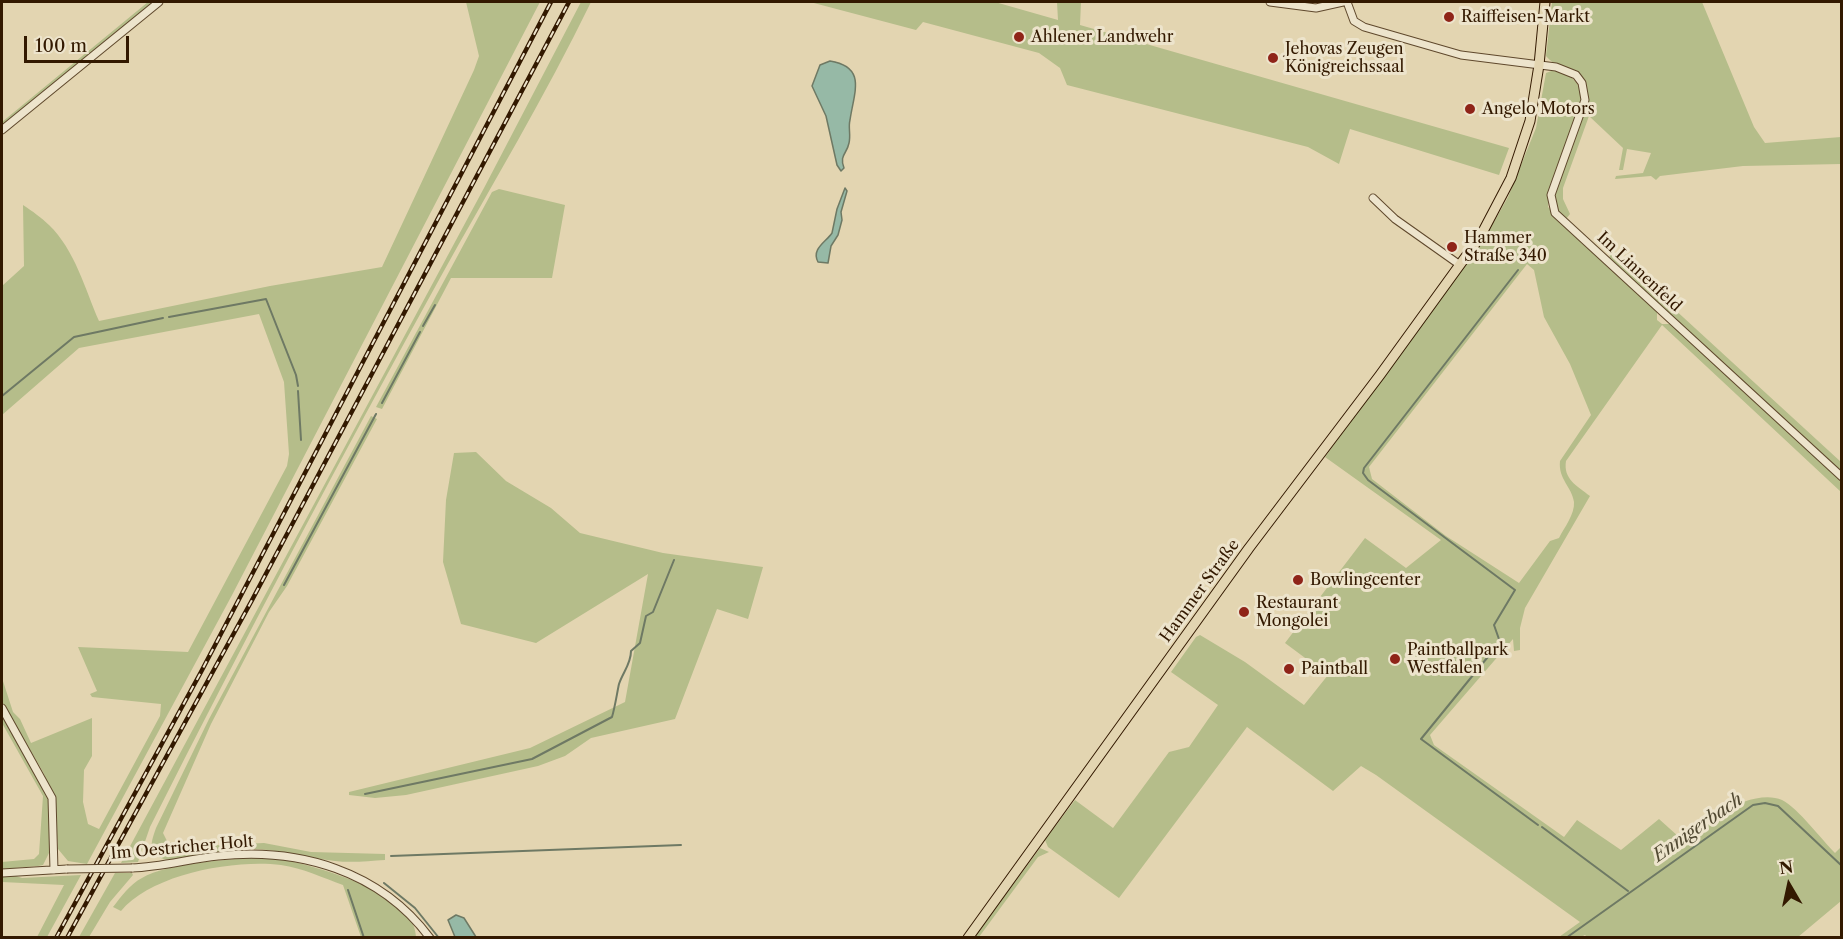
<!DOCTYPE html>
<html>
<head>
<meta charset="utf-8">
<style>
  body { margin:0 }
  #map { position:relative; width:1843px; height:939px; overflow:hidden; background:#e3d5b1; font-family:"Libre Caslon Text",serif }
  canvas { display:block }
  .frame { position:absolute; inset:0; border:3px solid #331900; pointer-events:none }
  .north { position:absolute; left:1759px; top:855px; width:60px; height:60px; -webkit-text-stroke:4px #ede4cc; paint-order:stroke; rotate:351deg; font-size:16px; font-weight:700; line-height:24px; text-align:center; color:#331900 }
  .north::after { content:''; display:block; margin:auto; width:21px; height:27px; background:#331900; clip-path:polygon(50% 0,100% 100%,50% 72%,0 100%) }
  .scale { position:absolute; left:24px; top:36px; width:105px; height:27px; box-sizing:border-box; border:3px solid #331900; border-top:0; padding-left:8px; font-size:18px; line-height:21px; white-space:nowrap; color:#331900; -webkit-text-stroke:4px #ede4cc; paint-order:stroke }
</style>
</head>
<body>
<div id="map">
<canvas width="1843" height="939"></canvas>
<div class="frame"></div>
<div class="north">N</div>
<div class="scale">100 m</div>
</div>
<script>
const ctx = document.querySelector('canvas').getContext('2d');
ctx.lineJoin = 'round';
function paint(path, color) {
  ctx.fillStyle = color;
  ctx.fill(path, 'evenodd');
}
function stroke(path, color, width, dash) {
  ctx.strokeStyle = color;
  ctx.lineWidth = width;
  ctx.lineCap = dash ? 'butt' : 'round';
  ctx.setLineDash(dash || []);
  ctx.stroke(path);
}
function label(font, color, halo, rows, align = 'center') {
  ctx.font = font + ' "Libre Caslon Text",serif';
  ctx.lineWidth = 6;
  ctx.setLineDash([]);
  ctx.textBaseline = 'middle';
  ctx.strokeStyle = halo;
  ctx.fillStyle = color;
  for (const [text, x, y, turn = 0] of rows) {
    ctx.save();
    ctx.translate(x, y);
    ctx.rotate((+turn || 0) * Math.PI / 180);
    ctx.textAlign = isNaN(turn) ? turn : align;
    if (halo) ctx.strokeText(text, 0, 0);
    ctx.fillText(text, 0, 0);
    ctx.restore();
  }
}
const green = new Path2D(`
  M 148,2 L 154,2 L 2,127 L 2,122 Z
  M 466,2 L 540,2 L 231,597 L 87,864 L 68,861 L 58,849 L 54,797 L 43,772 L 2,702 L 2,678 L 13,712 L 20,719 L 31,743 L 92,718 L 92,756 L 84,770 L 83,802 L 88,824 L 99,829 L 160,716 L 161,704 L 92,697 L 90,694 L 97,691 L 78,647 L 188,652 L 287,466 L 289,454 L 284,382 L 259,314 L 79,348 L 2,415 L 2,286 L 24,266 L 23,205 C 32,211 42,218 49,225 C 75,250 85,289 99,321 L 270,286 L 382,267 L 474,70 L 479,56 Z
  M 581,2 L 591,2 C 545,97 491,186 440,278 C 340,459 243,642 150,827 L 138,862 L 121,863 L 484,188 Z
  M 810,2 L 995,2 L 1058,20 L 1057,2 L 1081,2 L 1080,25 L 1509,148 L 1499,175 L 1350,129 L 1339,164 L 1308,147 L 1067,85 L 1060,68 L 1039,53 L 923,22 L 916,30 Z
  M 1552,2 L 1702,2 L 1754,127 L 1765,143 L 1841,137 L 1841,164 L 1743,166 L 1660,176 L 1656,180 L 1651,176 L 1615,179 L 1616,176 L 1643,173 L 1651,153 L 1627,149 L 1623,170 L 1619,170 L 1623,148 L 1589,116 L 1563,188 L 1563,199 L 1570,214 L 1566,219 L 1558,211 L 1554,195 L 1587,106 C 1592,62 1563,77 1546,56 Z
  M 1554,70 C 1574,75 1583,85 1581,106 L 1549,193 L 1548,207 L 1657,310 L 1657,320 L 1662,324 L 1671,324 L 1841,481 L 1841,492 L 1662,325 L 1566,461 C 1563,479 1577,486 1590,496 L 1525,608 L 1520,628 L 1520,650 L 1514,651 L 1513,639 L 1430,735 L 1434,745 L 1564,837 L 1577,820 L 1621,850 L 1659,819 L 1679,837 C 1702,822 1753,787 1782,800 C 1798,808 1822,840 1835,853 L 1841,847 L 1841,901 L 1798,937 L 1588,938 L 1585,935 L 1581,937 L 1559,937 L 1580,922 L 1376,775 L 1361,766 L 1333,791 L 1247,727 L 1119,898 L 1048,847 L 1045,840 L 1075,800 L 1113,828 L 1169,752 L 1189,747 L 1218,705 L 1171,672 L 1196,637 L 1200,635 L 1245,662 L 1304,705 L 1328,675 L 1285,643 L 1365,538 L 1406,568 L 1441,540 L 1325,457 L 1494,222 L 1508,197 L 1536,128 L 1546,73 ZM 1527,264 L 1534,270 L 1544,317 L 1570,364 L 1591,415 L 1560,461 C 1558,479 1572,487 1574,502 C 1575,514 1564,528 1559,538 L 1550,541 L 1519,583 L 1446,536 L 1372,479 L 1369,467 Z
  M 499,189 L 565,205 L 552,278 L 451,278 L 382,409 L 376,407 L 492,192 Z
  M 1611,251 L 1841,462 L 1841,473 L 1609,259 Z
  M 371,416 L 377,419 L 287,586 L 269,612 L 211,724 L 163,833 L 167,841 L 181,847 L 264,843 L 311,852 L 385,854 L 385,860 C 369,861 351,863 335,861 C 302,857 273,847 239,849 C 220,851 173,865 158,857 C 147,851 153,837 156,828 L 209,719 Z
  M 476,452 L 506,481 L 551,508 L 580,533 L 663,553 L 763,567 L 748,619 L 717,609 L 675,719 L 591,738 L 565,756 L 538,766 L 406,795 L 375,798 L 349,795 L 349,792 L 530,748 L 625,702 L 648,574 L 536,643 L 461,624 L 443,562 L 446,500 L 454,453 Z
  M 2,713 L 49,798 L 49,853 L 43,865 L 38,866 L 2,869 L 2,862 L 34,859 L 39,854 L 43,796 L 2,723 Z
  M 1040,848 L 1049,852 L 1038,857 L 979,937 L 974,938 Z
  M 270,857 C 306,863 416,891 416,937 L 361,937 L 343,885 C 323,878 303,868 281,865 C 235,859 151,874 121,911 L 113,907 C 121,897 130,884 142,878 C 166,863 240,858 270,857 Z
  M 115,873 L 132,873 L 133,875 L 110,902 L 89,937 L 79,937 Z
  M 13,875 L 22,878 L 81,875 L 47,937 L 37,937 L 64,885 L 2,882 L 2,876 Z`);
const water = new Path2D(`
  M 830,61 C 867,67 854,92 850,120 C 848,127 851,135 849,143 C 847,154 839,155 844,168 L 841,171 L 837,165 L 826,116 L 812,86 L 820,65 Z
  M 845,188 L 847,191 L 841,212 L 842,220 L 838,235 L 831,246 L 828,263 L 818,262 C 811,249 826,242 832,233 L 837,209 Z
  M 456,915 L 464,918 L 476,937 L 455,937 L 448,920 Z`);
const stream = new Path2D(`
  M 1518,270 L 1364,468 L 1363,473 L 1368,480 L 1515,590 L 1494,625 L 1500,642 L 1421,739 L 1538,825
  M 169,317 L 266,299 L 296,375 L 298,386
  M 423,326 L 435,305
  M 298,391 L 301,440
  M 2,396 L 74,337 L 163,318
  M 382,403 L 420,332
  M 284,585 L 376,414
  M 365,794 L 532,759 L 612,717 C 615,707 617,693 619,684 C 623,672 631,664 631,651 L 640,643 L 646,616 L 653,612 L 674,560
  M 1542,827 L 1628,891
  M 391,856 L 681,845
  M 384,883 L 415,908 L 439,938
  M 348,890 L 364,938
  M 1566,938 L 1753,805 L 1765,803 L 1778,806 L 1842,866`);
const minor = new Path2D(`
  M 1270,2 L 1316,8 L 1343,2
  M 1347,2 L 1354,21 L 1364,27 L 1461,55 L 1556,67 L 1576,75 L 1582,83 L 1585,100 L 1551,195 L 1555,213 L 1842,477
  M 2,130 L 159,2
  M 1373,198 L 1395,219 L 1460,265
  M 2,708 L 52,798 L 54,870
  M 132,868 C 161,867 189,859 218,856 C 299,847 380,871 430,938
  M 2,873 L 67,869`);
const major = new Path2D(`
  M 968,938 L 1249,548 L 1380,375 L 1480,237 L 1511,178 L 1530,121 L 1539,65 L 1545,2`);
const rail = new Path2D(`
  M 56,938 L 201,672 L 551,2
  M 67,938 L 251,602 L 569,2`);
const minorBridge = new Path2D(`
  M 67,869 L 132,868`);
const markers = [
  [1449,17,6,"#8f2418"],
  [1019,37,6,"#8f2418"],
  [1273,58,6,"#8f2418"],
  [1470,109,6,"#8f2418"],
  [1452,247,6,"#8f2418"],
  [1298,580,6,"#8f2418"],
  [1244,612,6,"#8f2418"],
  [1395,659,6,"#8f2418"],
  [1289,669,6,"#8f2418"]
];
const poiNames = [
  ["Raiffeisen-Markt",1461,17],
  ["Ahlener Landwehr",1031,37],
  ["Jehovas Zeugen",1285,49],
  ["Königreichssaal",1285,67],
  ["Angelo Motors",1482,109],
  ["Hammer",1464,238],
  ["Straße 340",1464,256],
  ["Bowlingcenter",1310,580],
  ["Restaurant",1256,603],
  ["Mongolei",1256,621],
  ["Paintballpark",1407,650],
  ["Westfalen",1407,668],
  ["Paintball",1301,669]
];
const streetNames = [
  ["Im Linnenfeld",1639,272,43],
  ["Hammer Straße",1200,591,-54],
  ["Im Oestricher Holt",182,848,-5]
];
const waterNames = [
  ["Ennigerbach",1698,828,-35]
];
paint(green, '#b5bd8a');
paint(water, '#96b9a6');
stroke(water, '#6e7964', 1.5);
stroke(stream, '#6e7964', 2);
stroke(minor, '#5f482c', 9);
stroke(major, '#331900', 11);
stroke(minor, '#ede4cc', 7);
stroke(major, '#e3d5b1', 9);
stroke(rail, '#331900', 4.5);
stroke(rail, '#ede4cc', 2, [7]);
stroke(minorBridge, '#5f482c', 9, []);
stroke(minorBridge, '#ede4cc', 7);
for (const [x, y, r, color] of markers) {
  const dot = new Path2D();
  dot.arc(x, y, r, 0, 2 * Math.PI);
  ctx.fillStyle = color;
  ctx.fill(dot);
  stroke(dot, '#ede4cc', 2);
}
label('16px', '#331900', '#ede4cc', poiNames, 'left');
label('16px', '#331900', '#ede4cc', streetNames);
label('italic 18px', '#514932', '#ede4cc', waterNames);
</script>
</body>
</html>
